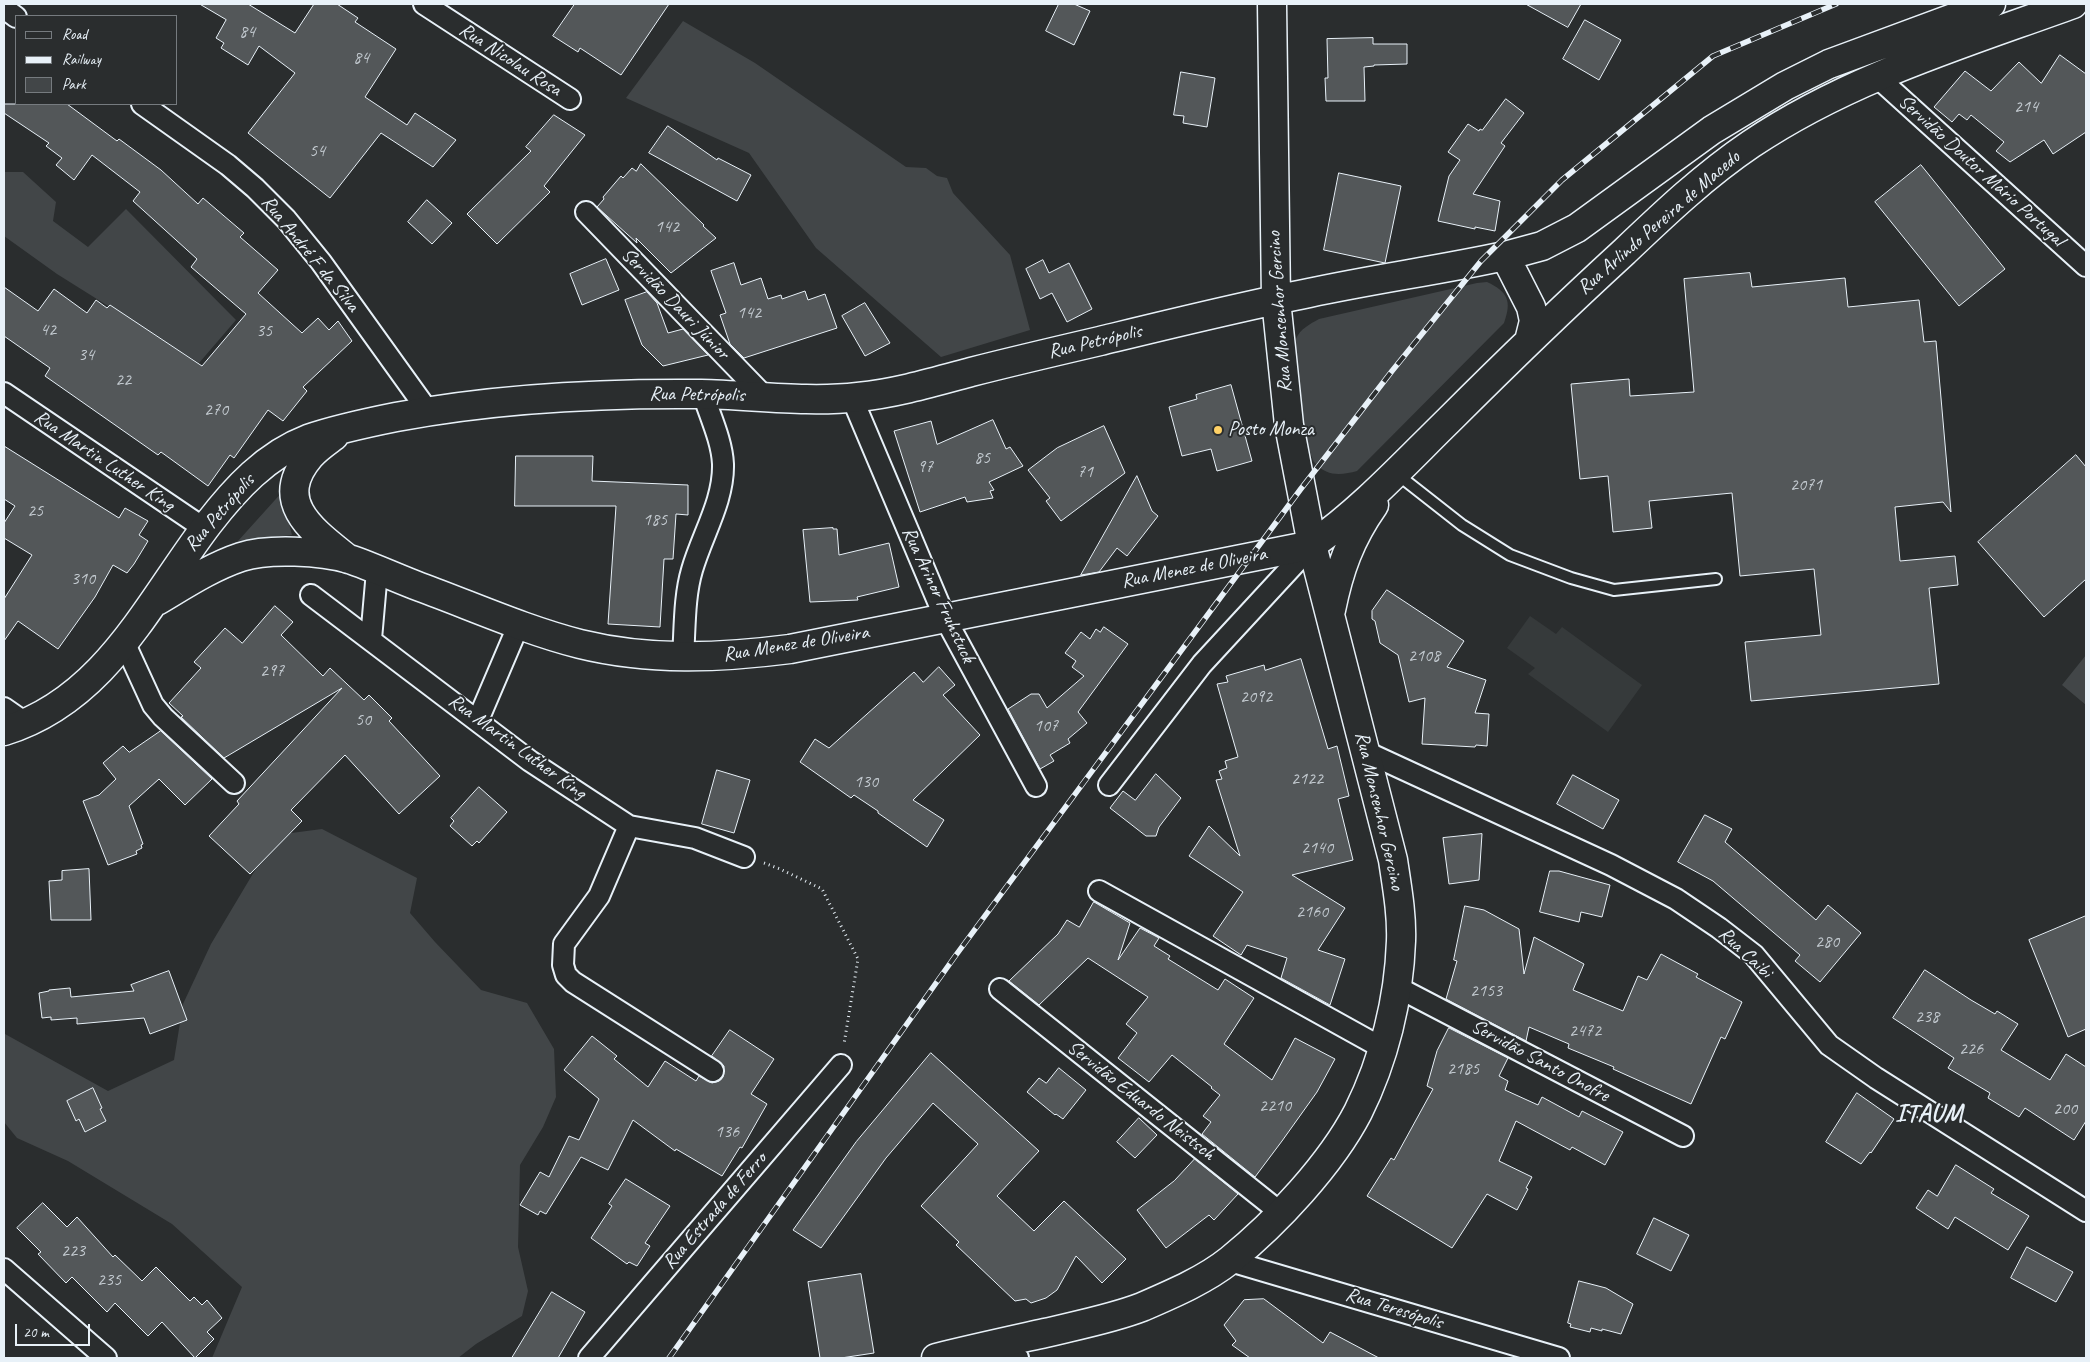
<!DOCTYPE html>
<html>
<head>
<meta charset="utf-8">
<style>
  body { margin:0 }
  #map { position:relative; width:2090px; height:1362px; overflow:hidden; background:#2a2d2e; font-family:Caveat,sans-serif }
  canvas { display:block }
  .frame { position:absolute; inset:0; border:5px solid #e8f1f8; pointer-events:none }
  .legend { position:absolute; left:15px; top:15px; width:162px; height:90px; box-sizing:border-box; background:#2a2d2e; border:1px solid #767b7f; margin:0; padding:6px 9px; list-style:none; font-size:15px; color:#e8f1f8 }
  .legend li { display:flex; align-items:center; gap:10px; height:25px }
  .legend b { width:25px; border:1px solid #767b7f }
  .scale { position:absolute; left:15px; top:1324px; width:75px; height:22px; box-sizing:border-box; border:2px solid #e8f1f8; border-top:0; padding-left:6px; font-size:15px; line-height:18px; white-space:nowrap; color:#e8f1f8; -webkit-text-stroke:4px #2a2d2e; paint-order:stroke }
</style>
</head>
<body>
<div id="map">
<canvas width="2090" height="1362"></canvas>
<div class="frame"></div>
<ul class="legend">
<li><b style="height:6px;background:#2a2d2e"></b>Road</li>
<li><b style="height:6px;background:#e8f1f8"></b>Railway</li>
<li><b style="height:14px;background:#424648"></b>Park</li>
</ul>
<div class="scale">20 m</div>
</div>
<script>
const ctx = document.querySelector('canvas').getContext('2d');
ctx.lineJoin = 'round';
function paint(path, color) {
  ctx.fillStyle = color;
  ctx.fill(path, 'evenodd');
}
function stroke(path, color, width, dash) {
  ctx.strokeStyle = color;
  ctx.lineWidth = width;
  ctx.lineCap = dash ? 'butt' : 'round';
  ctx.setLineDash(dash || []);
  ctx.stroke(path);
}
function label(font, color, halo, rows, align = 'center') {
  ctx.font = font + ' Caveat,sans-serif';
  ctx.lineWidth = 4;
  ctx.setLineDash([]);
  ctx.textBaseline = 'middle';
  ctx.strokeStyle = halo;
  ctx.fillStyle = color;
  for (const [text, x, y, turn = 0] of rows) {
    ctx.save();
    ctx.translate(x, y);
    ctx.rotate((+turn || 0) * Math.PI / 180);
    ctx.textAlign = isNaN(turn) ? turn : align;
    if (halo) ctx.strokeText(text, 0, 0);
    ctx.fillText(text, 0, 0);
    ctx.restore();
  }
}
const built = new Path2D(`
  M 1530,616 L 1556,634 L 1562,627 L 1642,685 L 1608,732 L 1528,674 L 1535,668 L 1507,648 Z`);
const green = new Path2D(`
  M 683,21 L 755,63 L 906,167 L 926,168 L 937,176 L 947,178 L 953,193 L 1010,255 L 1030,330 L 941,357 L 816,248 L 749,153 L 626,98 Z
  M 4,172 L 23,172 L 56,202 L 53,221 L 88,247 L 126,209 L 236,320 L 199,363 L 57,274 L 4,236 Z
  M 1487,282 C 1508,292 1512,301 1504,323 L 1357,471 C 1342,475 1327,477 1315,463 C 1306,452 1291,353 1296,339 C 1300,329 1310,324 1319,319 L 1477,283 Z
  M 284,490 L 285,508 L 292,535 L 238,541 Z
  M 2086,655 L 2086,705 L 2062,685 Z
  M 322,829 L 417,878 L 410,913 L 435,942 L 481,990 L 527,1003 L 554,1049 L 556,1097 L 543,1127 L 520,1165 L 518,1247 L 528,1291 L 522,1316 L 476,1344 L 458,1358 L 212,1358 L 242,1287 L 172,1224 L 68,1161 L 17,1138 L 4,1122 L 4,1029 L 5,1034 L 108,1091 L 174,1060 L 183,1004 L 211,944 L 276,835 Z`);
const building = new Path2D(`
  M 200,4 L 248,4 L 295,33 L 314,4 L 337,4 L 358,18 L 355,22 L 396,49 L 365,97 L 407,125 L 415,113 L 456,140 L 433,167 L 381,133 L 330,198 L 248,133 L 295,73 L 259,46 L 248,65 L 221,48 L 224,43 L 216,38 L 226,20 Z
  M 575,4 L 669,4 L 621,75 L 580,48 L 578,52 L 553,36 Z
  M 1059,4 L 1074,4 L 1090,11 L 1074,45 L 1046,31 Z
  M 1526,4 L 1581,4 L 1568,27 Z
  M 1585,20 L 1621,40 L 1599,80 L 1563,59 Z
  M 1373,38 L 1373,44 L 1407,44 L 1407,64 L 1374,65 L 1374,66 L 1364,67 L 1365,101 L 1326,101 L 1325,78 L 1328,78 L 1327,39 Z
  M 2060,55 L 2086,74 L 2086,132 L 2053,154 L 2044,140 L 2010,162 L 1996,151 L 2004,142 L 1971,115 L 1967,120 L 1959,114 L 1952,122 L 1934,107 L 1965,71 L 1991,91 L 2019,62 L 2041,83 Z
  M 1181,72 L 1215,78 L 1207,127 L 1183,123 L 1184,116 L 1174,115 Z
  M 1506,99 L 1524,113 L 1501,143 L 1505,146 L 1473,194 L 1500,201 L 1495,231 L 1475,227 L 1475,229 L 1438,221 L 1449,176 L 1460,160 L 1448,152 L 1468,124 L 1479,131 L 1480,129 L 1482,130 Z
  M 4,104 L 67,104 L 117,141 L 119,139 L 161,170 L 198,204 L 203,198 L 244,233 L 240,237 L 278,270 L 258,293 L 302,333 L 318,318 L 329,330 L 338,321 L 352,341 L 303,387 L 307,391 L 283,421 L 268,410 L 234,458 L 230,455 L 208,486 L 161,452 L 158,455 L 45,376 L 50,368 L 4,336 L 4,287 L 38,311 L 54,289 L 87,313 L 96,300 L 107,308 L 110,305 L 202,366 L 246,314 L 191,267 L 197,259 L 133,201 L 140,192 L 92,155 L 74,180 L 56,165 L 62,158 L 46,146 L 49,143 L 4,113 Z
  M 554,115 L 585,135 L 544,186 L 550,192 L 497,244 L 467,214 L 531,151 L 526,147 Z
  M 668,126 L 717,160 L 718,158 L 751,175 L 737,201 L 649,153 Z
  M 641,164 L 704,225 L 703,226 L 716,238 L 671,273 L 636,238 L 637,243 L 597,207 L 604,199 L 603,197 L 621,176 L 623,178 L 632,168 L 636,171 Z
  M 1921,165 L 2005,269 L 1959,306 L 1875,202 Z
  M 1339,173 L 1401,186 L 1385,263 L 1324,250 Z
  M 427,200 L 452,223 L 432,244 L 408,222 Z
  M 606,259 L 619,290 L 582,305 L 570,274 Z
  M 1043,260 L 1049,273 L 1069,263 L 1092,309 L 1067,322 L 1052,293 L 1040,299 L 1026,269 Z
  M 734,263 L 741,285 L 761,278 L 768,299 L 781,295 L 782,299 L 805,291 L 808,300 L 825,294 L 837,328 L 744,358 L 730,344 L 720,315 L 726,313 L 711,271 Z
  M 1750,273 L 1752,287 L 1845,278 L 1848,307 L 1919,300 L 1924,342 L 1936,341 L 1951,512 L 1943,502 L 1895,507 L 1900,561 L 1955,556 L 1958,585 L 1929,588 L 1939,684 L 1751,701 L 1745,642 L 1821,635 L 1814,569 L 1740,576 L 1732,493 L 1649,501 L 1652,528 L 1613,532 L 1608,476 L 1580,479 L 1571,384 L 1629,379 L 1630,396 L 1694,392 L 1684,279 Z
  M 647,292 L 657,303 L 668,333 L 683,329 L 708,355 L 663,366 L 642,345 L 625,300 Z
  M 865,303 L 890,343 L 865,356 L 842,316 Z
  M 1231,385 L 1252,461 L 1217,471 L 1211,449 L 1182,456 L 1169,407 L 1197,399 L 1196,395 Z
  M 993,420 L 1006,449 L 1010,447 L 1023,466 L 989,482 L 994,490 L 990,491 L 993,498 L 967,502 L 965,497 L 920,512 L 894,431 L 931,421 L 937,444 Z
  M 1104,426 L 1125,473 L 1061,521 L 1046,501 L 1050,498 L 1028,470 L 1057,448 Z
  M 4,446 L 119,518 L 125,508 L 148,521 L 139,535 L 148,541 L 134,564 L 127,573 L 113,565 L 95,597 L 58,649 L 18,621 L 4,641 L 4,599 L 32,555 L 4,538 L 4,523 L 15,506 L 4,499 Z
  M 2076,455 L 2086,467 L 2086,579 L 2044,617 L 1978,542 Z
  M 516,456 L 593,456 L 592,481 L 688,485 L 688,515 L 676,514 L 673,559 L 664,559 L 660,627 L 608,624 L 616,506 L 515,506 Z
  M 1137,476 L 1152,511 L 1158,516 L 1127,556 L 1117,548 L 1099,572 L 1081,575 Z
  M 833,528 L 833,529 L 837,529 L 839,555 L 889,543 L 899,587 L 857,597 L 858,600 L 810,602 L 803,530 Z
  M 1387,590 L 1464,641 L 1447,667 L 1486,680 L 1475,713 L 1489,714 L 1487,746 L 1476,745 L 1475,747 L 1422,744 L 1425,698 L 1409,702 L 1398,655 L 1380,643 L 1375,621 L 1372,619 L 1372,611 Z
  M 275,606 L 293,622 L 281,635 L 323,676 L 330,668 L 364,700 L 369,695 L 392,718 L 389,721 L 440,776 L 399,814 L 345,755 L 291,810 L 302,821 L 250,874 L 209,836 L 239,804 L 237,801 L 342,688 L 224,758 L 181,717 L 183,716 L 169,703 L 201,668 L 194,662 L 225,628 L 242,643 Z
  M 1104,627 L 1128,644 L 1078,712 L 1087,723 L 1068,739 L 1070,743 L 1050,755 L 1054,761 L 1040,769 L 1008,709 L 1031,694 L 1039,694 L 1047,708 L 1084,676 L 1072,667 L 1076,661 L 1065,653 L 1081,632 L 1090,639 L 1096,629 L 1100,632 Z
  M 1301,659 L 1328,749 L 1337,746 L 1349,796 L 1338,799 L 1353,860 L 1292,875 L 1345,908 L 1318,950 L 1345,959 L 1330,1005 L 1281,978 L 1287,958 L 1247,945 L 1241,955 L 1213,936 L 1243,892 L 1189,856 L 1209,826 L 1240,856 L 1216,780 L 1222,779 L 1219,771 L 1227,768 L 1225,761 L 1238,757 L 1217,684 L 1228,682 L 1226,676 L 1264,665 L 1265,670 Z
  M 939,667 L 955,685 L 943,695 L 980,735 L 913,800 L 944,820 L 927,847 L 878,813 L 878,811 L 854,795 L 851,798 L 800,762 L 815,739 L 829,748 L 914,672 L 923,682 Z
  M 161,731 L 212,779 L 185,805 L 159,779 L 129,806 L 143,844 L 141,845 L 142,848 L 136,851 L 137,854 L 108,865 L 83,801 L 99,795 L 116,779 L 103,763 L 123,746 L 129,752 Z
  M 717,770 L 750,780 L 734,833 L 702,824 Z
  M 1156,774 L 1181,798 L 1159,827 L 1156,836 L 1146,836 L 1110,808 L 1123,791 L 1135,800 Z
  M 1573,775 L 1619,800 L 1603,829 L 1557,804 Z
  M 479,787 L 507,812 L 479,843 L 477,841 L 472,846 L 450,826 L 454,821 L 451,818 Z
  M 1705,815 L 1732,829 L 1725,842 L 1816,920 L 1828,905 L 1861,933 L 1820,982 L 1795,961 L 1800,955 L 1713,881 L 1678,862 Z
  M 1482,834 L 1479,880 L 1449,884 L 1443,838 Z
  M 89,869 L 91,920 L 51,920 L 49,881 L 62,880 L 62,871 Z
  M 1550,871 L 1559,871 L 1610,885 L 1602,917 L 1581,912 L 1579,922 L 1540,912 Z
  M 1094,902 L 1130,923 L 1118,960 L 1140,928 L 1159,938 L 1154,946 L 1170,956 L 1168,959 L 1218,990 L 1225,979 L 1254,998 L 1224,1044 L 1272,1080 L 1295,1038 L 1335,1059 L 1317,1092 L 1282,1141 L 1255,1177 L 1202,1134 L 1211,1122 L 1203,1116 L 1220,1095 L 1211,1088 L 1212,1087 L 1172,1055 L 1149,1082 L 1118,1058 L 1137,1033 L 1126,1024 L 1148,997 L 1088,958 L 1039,1005 L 1009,981 L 1058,934 L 1067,920 L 1079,927 Z
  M 1465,906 L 1484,910 L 1519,929 L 1524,974 L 1534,937 L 1584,964 L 1573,990 L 1623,1011 L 1638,976 L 1647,980 L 1661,954 L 1698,974 L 1696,977 L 1742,1002 L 1725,1039 L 1721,1037 L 1691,1104 L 1613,1069 L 1614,1067 L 1568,1048 L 1569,1044 L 1529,1027 L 1526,1041 L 1446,999 L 1457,961 L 1454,960 Z
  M 2086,916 L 2086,1029 L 2068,1037 L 2029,940 Z
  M 1925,970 L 1971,1000 L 1995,1014 L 1997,1011 L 2018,1024 L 2001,1050 L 2050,1080 L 2066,1054 L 2086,1067 L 2086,1121 L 2074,1140 L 2025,1108 L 2019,1117 L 1988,1098 L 1990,1093 L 1948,1068 L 1954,1058 L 1893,1018 Z
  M 169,971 L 187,1020 L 150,1034 L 144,1018 L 77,1024 L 77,1018 L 51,1020 L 51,1017 L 42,1018 L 39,993 L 49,991 L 49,990 L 70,988 L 71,997 L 134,991 L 131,985 Z
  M 1449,1028 L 1508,1058 L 1499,1076 L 1508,1081 L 1505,1090 L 1538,1105 L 1542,1097 L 1579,1117 L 1582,1111 L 1623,1132 L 1605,1165 L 1572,1147 L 1570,1150 L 1516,1121 L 1499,1161 L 1532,1177 L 1526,1188 L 1528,1189 L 1517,1210 L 1487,1194 L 1452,1248 L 1367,1196 L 1391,1158 L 1394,1160 L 1433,1089 L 1427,1086 L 1437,1051 Z
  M 730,1030 L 774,1059 L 751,1094 L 767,1104 L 742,1148 L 740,1147 L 722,1176 L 676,1149 L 675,1151 L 633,1120 L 608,1170 L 581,1157 L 546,1214 L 540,1211 L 538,1215 L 520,1205 L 540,1172 L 549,1177 L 569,1136 L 579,1140 L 599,1099 L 564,1070 L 592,1036 L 617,1056 L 614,1059 L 648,1087 L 665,1061 L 696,1081 L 699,1076 L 712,1083 L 719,1081 L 723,1077 L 724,1066 L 712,1056 Z
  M 931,1053 L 1039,1151 L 997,1196 L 1034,1231 L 1064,1201 L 1126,1259 L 1102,1283 L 1076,1256 L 1057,1290 L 1046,1298 L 1031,1303 L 1026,1299 L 1015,1301 L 956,1245 L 959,1242 L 921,1206 L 978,1144 L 933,1103 L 886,1158 L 821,1248 L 793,1230 L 856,1142 Z
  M 1059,1068 L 1086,1090 L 1063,1119 L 1056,1114 L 1055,1115 L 1027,1092 L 1039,1078 L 1046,1083 Z
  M 93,1088 L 102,1108 L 100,1109 L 106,1121 L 85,1132 L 79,1119 L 76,1121 L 67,1101 Z
  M 1857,1093 L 1894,1119 L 1871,1153 L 1870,1152 L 1861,1164 L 1826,1142 Z
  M 1139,1118 L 1157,1135 L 1135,1158 L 1117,1142 Z
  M 1195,1159 L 1238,1194 L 1214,1220 L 1209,1215 L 1166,1248 L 1137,1210 L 1174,1181 Z
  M 1956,1165 L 1994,1189 L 1991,1193 L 2029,1216 L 2008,1250 L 1955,1217 L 1948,1229 L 1916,1208 L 1928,1190 L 1937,1196 Z
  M 626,1179 L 670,1206 L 645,1243 L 650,1246 L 637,1266 L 629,1262 L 627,1264 L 591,1238 L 612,1206 L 609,1204 Z
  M 43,1203 L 67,1227 L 77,1217 L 113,1257 L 115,1255 L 142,1281 L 156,1267 L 190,1301 L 194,1297 L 202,1305 L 207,1300 L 222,1318 L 207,1332 L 214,1339 L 195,1358 L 162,1322 L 148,1336 L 115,1303 L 107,1312 L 72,1277 L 66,1283 L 38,1254 L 41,1252 L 17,1228 Z
  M 1654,1218 L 1689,1235 L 1671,1271 L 1637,1254 Z
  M 2027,1247 L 2073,1272 L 2056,1302 L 2011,1278 Z
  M 861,1274 L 874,1353 L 841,1358 L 820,1358 L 808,1282 Z
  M 1579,1281 L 1606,1288 L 1633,1304 L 1621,1334 L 1602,1329 L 1602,1331 L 1591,1328 L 1590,1332 L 1570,1327 L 1571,1324 L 1568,1323 Z
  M 552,1292 L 585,1312 L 558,1358 L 512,1358 Z
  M 1264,1299 L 1323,1343 L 1330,1332 L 1379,1358 L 1250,1358 L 1232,1345 L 1236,1341 L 1224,1325 L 1244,1300 Z`);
const path = new Path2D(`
  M 764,863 L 780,869 L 822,889 L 858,959 L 844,1044`);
const service = new Path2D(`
  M 1397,474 L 1462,525 L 1510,555 L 1571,578 L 1614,590 L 1716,579`);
const minor = new Path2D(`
  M 424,4 L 570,99
  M 4,8 L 16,17
  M 1876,76 L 2086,266
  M 142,104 L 228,165 L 255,188 L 286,219 L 321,262 L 428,411
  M 586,212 L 764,396
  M 4,393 L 205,529
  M 852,398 L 945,618 L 1036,786
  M 311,595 L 530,761 L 629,826 L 695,838 L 744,857
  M 371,639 L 377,571
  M 124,642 L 153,705 L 163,717 L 234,783
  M 683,657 C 685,628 684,597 692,570 C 702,535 724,501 723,464 C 722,441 710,416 703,394
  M 4,708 L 27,724
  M 478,720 L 519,624
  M 1366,752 L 1611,865 L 1676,899 L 1719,928 L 1754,955 L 1829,1045 L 1876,1078 L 2086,1211
  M 1109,785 L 1202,664 L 1312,545
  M 629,826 L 599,896 L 564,944 L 563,965 L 566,975 L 573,982 L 713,1071
  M 1099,891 L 1384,1049
  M 1397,987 L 1683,1136
  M 1000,989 L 1281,1213
  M 1230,1261 L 1559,1358
  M 4,1269 L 106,1358
  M 997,1343 L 1018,1358
  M 589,1358 L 841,1065`);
const primary = new Path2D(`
  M 1505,256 L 1531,307 L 1534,321 L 1529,341
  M 334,436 C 326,442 317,448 310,456 C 271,502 313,531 348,559
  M 157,601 C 184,585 211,567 241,557 C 268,548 322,551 349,559 C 373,567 396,578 420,587 C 472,606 525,630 580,644 C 649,661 720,658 790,649 L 1312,545 C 1362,510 1405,463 1449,420 C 1506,363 1564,307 1624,252 C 1664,214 1705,175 1751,144 C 1849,78 1963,44 2073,4
  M 1331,610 C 1339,570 1350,539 1374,505
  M 4,731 C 105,700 148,603 208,524 C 235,489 266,455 308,439 C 337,429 366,423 396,417 C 496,398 599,393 701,394 C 752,395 808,403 858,397 C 897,393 934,382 971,372 C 1014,361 1057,351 1100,341 C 1170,324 1239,307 1309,293 C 1374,279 1440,270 1505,256 L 1542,246 L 1577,228 L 1712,130 L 1785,86 L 1829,64 L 1991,4
  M 936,1358 C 972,1349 1009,1341 1045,1333 C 1078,1325 1111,1319 1142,1307 C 1172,1294 1205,1280 1230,1260 C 1276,1223 1331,1164 1358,1112 C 1384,1060 1399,999 1401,941 C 1402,914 1397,887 1393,860 L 1312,545 L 1289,425 L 1276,300 L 1272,4`);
const rail = new Path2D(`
  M 669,1358 L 956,955 L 1300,490 L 1392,371 L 1481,261 L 1562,180 L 1713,56 L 1836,4`);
const markers = [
  [1218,430,5,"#ffd166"]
];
const numberNames = [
  ["84",247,32],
  ["84",361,58],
  ["214",2026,107],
  ["54",317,151],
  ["142",667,227],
  ["142",749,313],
  ["42",48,330],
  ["35",264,331],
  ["34",86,355],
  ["22",123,380],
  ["270",216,410],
  ["85",982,458],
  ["97",925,467],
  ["71",1085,472],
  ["2071",1806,485],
  ["25",35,511],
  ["185",655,520],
  ["310",83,579],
  ["2108",1424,656],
  ["297",272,671],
  ["2092",1256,697],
  ["50",363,720],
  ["107",1046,726],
  ["2122",1307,779],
  ["130",866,782],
  ["2140",1317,848],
  ["2160",1312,912],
  ["280",1827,942],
  ["2153",1486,991],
  ["238",1927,1017],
  ["2472",1585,1031],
  ["226",1971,1049],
  ["2185",1463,1069],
  ["2210",1275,1106],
  ["200",2065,1109],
  ["136",727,1132],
  ["223",73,1251],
  ["235",109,1280]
];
const streetNames = [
  ["Rua Nicolau Rosa",510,60,33],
  ["Servidão Doutor Mário Portugal",1981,171,42],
  ["Rua Arlindo Pereira de Macedo",1659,223,-41],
  ["Rua André F da Silva",310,254,51],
  ["Servidão Dauri Júnior",675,304,46],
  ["Rua Monsenhor Gercino",1280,312,-94],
  ["Rua Petrópolis",1095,342,-13],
  ["Rua Petrópolis",697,395,1],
  ["Rua Martin Luther King",104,461,34],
  ["Rua Petrópolis",220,513,-49],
  ["Rua Menez de Oliveira",1194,568,-11],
  ["Rua Arinor Fruhstuck",938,595,65],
  ["Rua Menez de Oliveira",796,644,-9],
  ["Rua Martin Luther King",517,747,36],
  ["Rua Monsenhor Gercino",1379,811,77],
  ["Rua Caibi",1745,953,43],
  ["Servidão Santo Onofre",1540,1061,28],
  ["Servidão Eduardo Neistsch",1141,1101,38],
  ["Rua Estrada de Ferro",715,1211,-49],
  ["Rua Teresópolis",1394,1309,17]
];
const poiNames = [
  ["Posto Monza",1228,430]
];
const districtNames = [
  ["ITAUM",1929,1114]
];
paint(built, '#363a3b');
paint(green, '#424648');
paint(building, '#535759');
stroke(building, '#e8f1f8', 1);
stroke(service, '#e8f1f8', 14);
stroke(minor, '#e8f1f8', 24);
stroke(primary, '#e8f1f8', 31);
stroke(path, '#e8f1f8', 3, [1, 4]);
stroke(service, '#2a2d2e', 10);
stroke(minor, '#2a2d2e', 20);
stroke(primary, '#2a2d2e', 28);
stroke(rail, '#e8f1f8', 5.5);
stroke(rail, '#2a2d2e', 4, [11]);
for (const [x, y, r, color] of markers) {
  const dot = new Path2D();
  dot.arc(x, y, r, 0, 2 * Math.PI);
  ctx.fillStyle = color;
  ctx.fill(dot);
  stroke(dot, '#2a2d2e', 2);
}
label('18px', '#c3cad0', null, numberNames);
label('20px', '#e8f1f8', '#2a2d2e', streetNames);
label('20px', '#e8f1f8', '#2a2d2e', poiNames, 'left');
ctx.letterSpacing = '1px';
label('bold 25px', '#e8f1f8', '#2a2d2e', districtNames);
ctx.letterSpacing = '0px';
</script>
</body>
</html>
